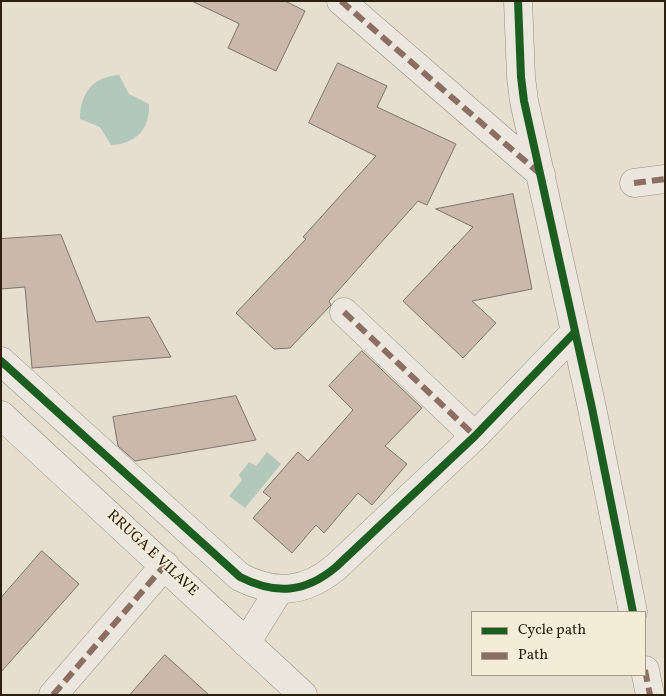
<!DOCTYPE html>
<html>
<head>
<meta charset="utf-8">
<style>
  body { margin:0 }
  #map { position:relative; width:666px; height:696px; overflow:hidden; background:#e6dece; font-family:Vollkorn,serif }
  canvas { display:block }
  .frame { position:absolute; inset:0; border:2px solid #2c2011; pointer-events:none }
  .legend { position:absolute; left:471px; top:611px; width:175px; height:65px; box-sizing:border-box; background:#f5ecd8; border:1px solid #a59a88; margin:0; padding:6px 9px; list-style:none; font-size:15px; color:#2c2011 }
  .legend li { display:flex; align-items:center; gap:10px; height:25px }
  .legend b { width:25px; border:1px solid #a59a88 }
</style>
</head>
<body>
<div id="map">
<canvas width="666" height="696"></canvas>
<div class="frame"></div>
<ul class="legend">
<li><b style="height:6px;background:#1b5e20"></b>Cycle path</li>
<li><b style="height:6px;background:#8d6e63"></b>Path</li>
</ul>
</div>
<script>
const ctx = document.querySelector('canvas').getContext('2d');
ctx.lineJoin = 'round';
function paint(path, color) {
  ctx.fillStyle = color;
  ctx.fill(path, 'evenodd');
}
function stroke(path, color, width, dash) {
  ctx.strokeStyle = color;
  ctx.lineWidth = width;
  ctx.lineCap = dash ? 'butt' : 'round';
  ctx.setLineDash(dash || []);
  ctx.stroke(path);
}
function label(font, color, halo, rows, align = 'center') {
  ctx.font = font + ' Vollkorn,serif';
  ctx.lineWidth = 4;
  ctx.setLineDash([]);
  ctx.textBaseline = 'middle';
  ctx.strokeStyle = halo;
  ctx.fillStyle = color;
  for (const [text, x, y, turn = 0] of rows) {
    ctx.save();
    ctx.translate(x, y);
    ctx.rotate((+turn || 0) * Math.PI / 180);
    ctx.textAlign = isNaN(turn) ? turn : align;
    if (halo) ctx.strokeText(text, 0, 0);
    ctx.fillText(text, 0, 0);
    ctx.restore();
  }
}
const water = new Path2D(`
  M 119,75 L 129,94 L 149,104 C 150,129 136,144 111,145 L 100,127 L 80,119 C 80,93 93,77 119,75 Z
  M 267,452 L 281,464 L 245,508 L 229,496 L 242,480 L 239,475 L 249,462 L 256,466 Z`);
const building = new Path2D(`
  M 192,1 L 285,1 L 305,11 L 276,71 L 228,48 L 239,24 Z
  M 338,63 L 387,86 L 377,107 L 456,144 L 427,205 L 418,201 L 329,301 L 331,305 L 290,348 L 274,349 L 236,313 L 306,239 L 303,237 L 376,156 L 309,123 Z
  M 513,194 L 532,289 L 472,301 L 496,323 L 463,358 L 403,301 L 473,227 L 436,209 Z
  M 61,235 L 96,322 L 149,317 L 171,357 L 32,368 L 25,287 L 1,289 L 1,239 Z
  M 362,351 L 422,408 L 385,446 L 407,464 L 372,505 L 358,493 L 324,533 L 316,525 L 292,553 L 253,518 L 271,498 L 263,492 L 298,452 L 308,461 L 353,410 L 329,386 Z
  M 236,396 L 256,440 L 135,461 L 118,446 L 113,417 Z
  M 42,551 L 79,584 L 1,672 L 1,598 Z
  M 165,655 L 209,695 L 130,695 Z`);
const minor = new Path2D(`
  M 341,1 L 541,174
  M 518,1 L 521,77 L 524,101 L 592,408 L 633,612
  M 634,183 L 665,179
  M 344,312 L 475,436
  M 1,361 L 240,577 C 276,595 305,593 336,567 L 475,436 L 575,332
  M 1,415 L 303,695
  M 246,643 L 279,590
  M 645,670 L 650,695
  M 53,695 L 165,565`);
const quiet = new Path2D(`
  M 341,1 L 539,173
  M 634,183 L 665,179
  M 344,312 L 475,436
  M 645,670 L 650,695
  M 53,695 L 165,565`);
const cycleway = new Path2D(`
  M 518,1 L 521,77 L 524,101 L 592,408 L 633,612
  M 1,361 L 240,577 C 276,595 305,593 336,567 L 475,436 L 575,332`);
const streetNames = [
  ["RRUGA E VILAVE",152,554,43]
];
paint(water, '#b1c8ba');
paint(building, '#cab9ab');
stroke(building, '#7b756b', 1);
stroke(minor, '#958f84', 29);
stroke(minor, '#ebe6de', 28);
stroke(quiet, '#8d6e63', 6, [12, 6]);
stroke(cycleway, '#1b5e20', 8);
label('15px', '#2c2011', '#f5ecd8', streetNames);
</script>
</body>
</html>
